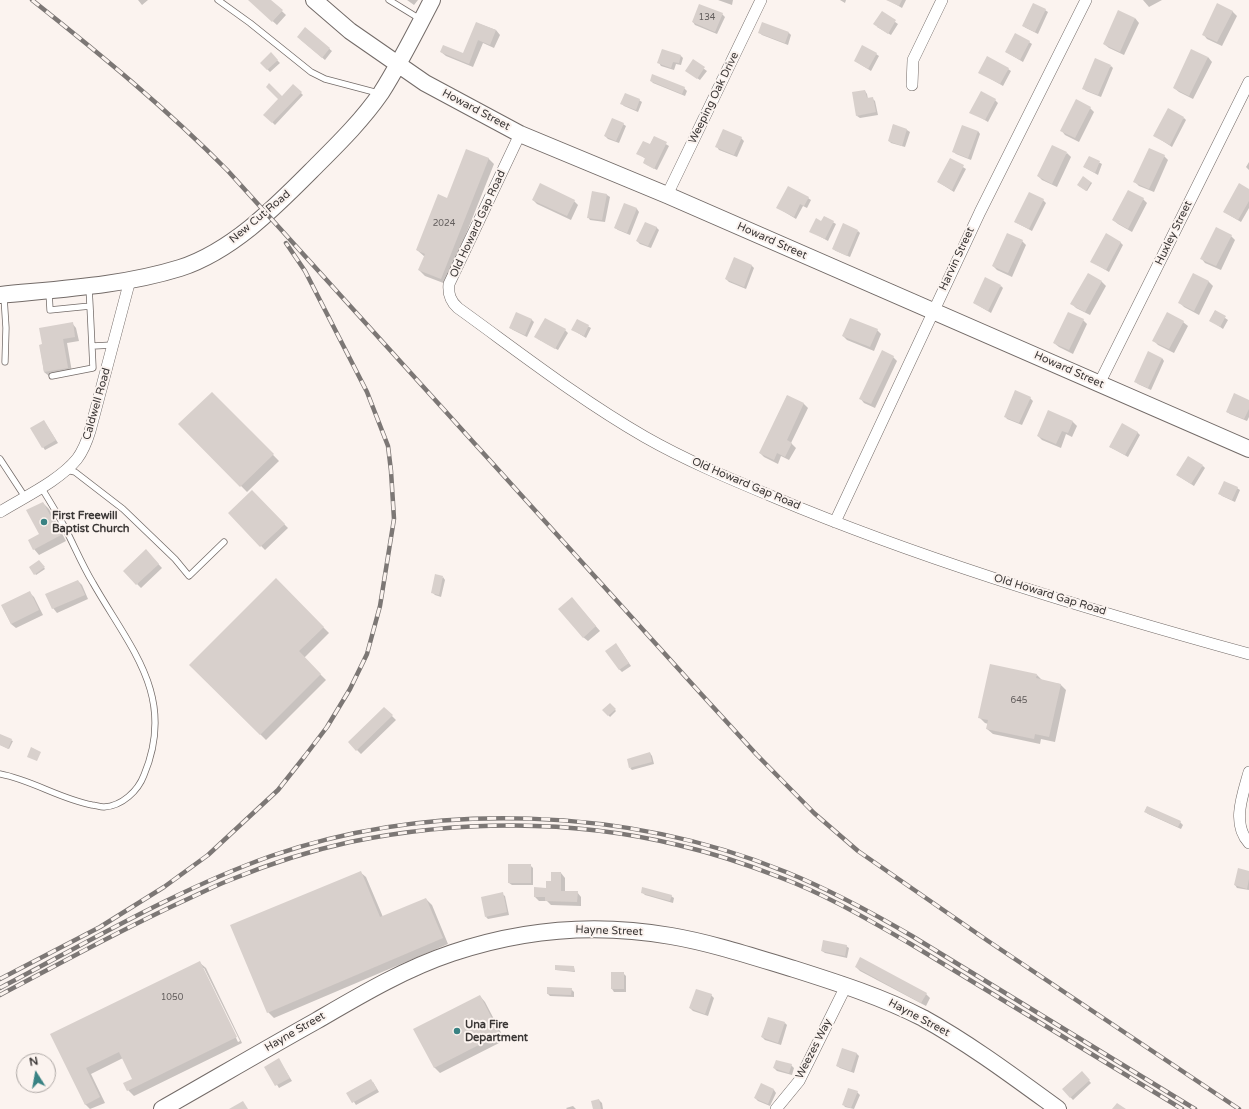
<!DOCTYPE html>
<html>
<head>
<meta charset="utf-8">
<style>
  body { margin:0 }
  #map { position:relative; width:1249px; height:1109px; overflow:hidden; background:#fbf3ef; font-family:"Varela Round",sans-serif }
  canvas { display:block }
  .north { position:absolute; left:16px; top:1053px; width:40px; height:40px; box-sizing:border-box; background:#fbf3ef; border:1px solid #aea8a5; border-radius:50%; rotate:349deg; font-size:11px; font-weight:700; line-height:16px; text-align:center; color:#3b3736 }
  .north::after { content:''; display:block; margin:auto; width:14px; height:18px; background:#398283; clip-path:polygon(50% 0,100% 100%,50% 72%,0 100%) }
</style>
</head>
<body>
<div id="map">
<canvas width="1249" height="1109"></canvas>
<div class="north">N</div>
</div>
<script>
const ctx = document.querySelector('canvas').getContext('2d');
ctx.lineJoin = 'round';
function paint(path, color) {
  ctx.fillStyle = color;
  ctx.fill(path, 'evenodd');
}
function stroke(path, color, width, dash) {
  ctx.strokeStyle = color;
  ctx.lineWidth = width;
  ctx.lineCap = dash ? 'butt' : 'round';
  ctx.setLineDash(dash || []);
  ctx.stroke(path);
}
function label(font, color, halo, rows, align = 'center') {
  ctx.font = font + ' "Varela Round",sans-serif';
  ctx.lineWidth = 4;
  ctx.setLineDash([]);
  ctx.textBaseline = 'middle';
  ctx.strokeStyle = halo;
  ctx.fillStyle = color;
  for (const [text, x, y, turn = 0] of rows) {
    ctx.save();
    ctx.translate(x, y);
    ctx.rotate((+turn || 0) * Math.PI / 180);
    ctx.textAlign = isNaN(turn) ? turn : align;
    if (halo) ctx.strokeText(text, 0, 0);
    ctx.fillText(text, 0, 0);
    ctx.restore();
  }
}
const shadow = new Path2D(`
  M 138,0 L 148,0 L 142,5 Z
  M 249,0 L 270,0 L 286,15 L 277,25 Z
  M 407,0 L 418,0 L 414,5 Z
  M 718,0 L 733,0 L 732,5 Z
  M 840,0 L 846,0 L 845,3 Z
  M 888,0 L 906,0 L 902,8 Z
  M 1143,0 L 1162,0 L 1149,7 Z
  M 1045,10 L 1048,12 L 1038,34 L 1026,28 L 1023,26 Z
  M 1232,11 L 1237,16 L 1222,46 L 1207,39 L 1203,34 Z
  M 882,13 L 898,24 L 891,35 L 877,27 Z
  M 722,14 L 725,17 L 717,34 L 695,25 L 693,22 Z
  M 1135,18 L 1139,23 L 1124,55 L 1109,48 L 1104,44 Z
  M 477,23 L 496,30 L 500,35 L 494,48 L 483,43 L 473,67 L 446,56 L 441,52 L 464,54 Z
  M 305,29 L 332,51 L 325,60 L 301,40 Z
  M 759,32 L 789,33 L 791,35 L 788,45 L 762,35 Z
  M 1029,42 L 1032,44 L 1023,62 L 1006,52 Z
  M 662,50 L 681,56 L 683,58 L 681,65 L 676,64 L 674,70 L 661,66 L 659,63 Z
  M 271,54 L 280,63 L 270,72 L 261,63 Z
  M 876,54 L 879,56 L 871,71 L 855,61 Z
  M 1208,57 L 1212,62 L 1193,99 L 1179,92 L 1174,88 Z
  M 693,61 L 707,71 L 700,80 L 689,73 Z
  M 1111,66 L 1113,68 L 1101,97 L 1086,91 L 1083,88 Z
  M 1008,69 L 1011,71 L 1003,86 L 979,72 Z
  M 651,81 L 684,88 L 687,91 L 685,96 L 653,83 Z
  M 293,85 L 303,95 L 275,125 L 265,115 Z
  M 865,91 L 867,94 L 868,99 L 872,98 L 875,101 L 878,115 L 860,118 L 857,116 Z
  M 639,100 L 642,102 L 638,112 L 624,106 L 622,104 Z
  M 995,100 L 998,103 L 988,122 L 971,112 Z
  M 1090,108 L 1094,112 L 1079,142 L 1065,135 L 1061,130 Z
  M 1184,118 L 1186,120 L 1172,147 L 1155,136 Z
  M 623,124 L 626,126 L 619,143 L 608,139 L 605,136 Z
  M 893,125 L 907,130 L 910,132 L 905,147 L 891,143 L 889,141 Z
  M 978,131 L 980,134 L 971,160 L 956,154 L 953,151 Z
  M 654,137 L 669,146 L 657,170 L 647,165 L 644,163 L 646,159 L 637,153 L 650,145 Z
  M 741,138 L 744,141 L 737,157 L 719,150 L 717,147 Z
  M 1067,153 L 1071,157 L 1057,187 L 1042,180 L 1038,176 Z
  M 1164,156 L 1168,160 L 1154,192 L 1139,186 L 1134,181 Z
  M 1089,157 L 1102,164 L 1098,175 L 1084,167 Z
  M 488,158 L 494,164 L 446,284 L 425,276 L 419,270 L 425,257 L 417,250 L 447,199 Z
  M 950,159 L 966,169 L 954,192 L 938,182 Z
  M 1249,162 L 1249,170 L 1246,167 Z
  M 1091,182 L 1092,183 L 1087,191 L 1079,186 Z
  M 1249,190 L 1249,208 L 1241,222 L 1224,212 Z
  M 593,192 L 607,195 L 610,197 L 605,222 L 590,220 L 588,217 Z
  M 808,198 L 811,200 L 807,208 L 803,206 L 796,219 L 778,208 Z
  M 1143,199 L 1147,203 L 1132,232 L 1118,224 L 1113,220 Z
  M 533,200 L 574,201 L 578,205 L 571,220 L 537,204 Z
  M 1043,200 L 1046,203 L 1032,231 L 1015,222 Z
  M 625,205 L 637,209 L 639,212 L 630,235 L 618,230 L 615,228 Z
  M 824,217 L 836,224 L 828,241 L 810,231 L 822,222 Z
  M 656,227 L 659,230 L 651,248 L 640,244 L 637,241 Z
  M 858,231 L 860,233 L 850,257 L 836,251 L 833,249 Z
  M 1231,236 L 1235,240 L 1221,270 L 1205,263 L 1201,258 Z
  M 1022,241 L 1026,245 L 1012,277 L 997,270 L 993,266 Z
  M 1120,242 L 1123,245 L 1109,272 L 1092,262 Z
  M 734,259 L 752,266 L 754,268 L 746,289 L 729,282 L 726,279 Z
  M 1088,274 L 1102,282 L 1106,286 L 1090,315 L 1076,308 L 1072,304 Z
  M 1194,275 L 1209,282 L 1213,286 L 1199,315 L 1184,307 L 1180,303 Z
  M 1001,286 L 1003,288 L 991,313 L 974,303 Z
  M 1215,311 L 1228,320 L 1223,329 L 1210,320 Z
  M 531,319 L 534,322 L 527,337 L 513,330 L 510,328 Z
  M 577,320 L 591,328 L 586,338 L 573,330 Z
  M 1083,320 L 1087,324 L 1073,354 L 1059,347 L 1054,343 Z
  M 1183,322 L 1188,326 L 1174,353 L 1158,345 L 1154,341 Z
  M 72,323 L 76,328 L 79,341 L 67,343 L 72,372 L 49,376 L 44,372 L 40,346 Z
  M 565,330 L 568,333 L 558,350 L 538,339 Z
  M 877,330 L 881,334 L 874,351 L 847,340 L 843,336 Z
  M 893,357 L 897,361 L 875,408 L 864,403 L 860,398 Z
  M 1162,358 L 1164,361 L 1151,390 L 1138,384 L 1136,382 Z
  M 212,393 L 279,461 L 247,492 L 180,424 Z
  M 787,396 L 804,404 L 808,408 L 791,443 L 796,448 L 789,460 L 781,456 L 778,464 L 764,457 L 760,453 Z
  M 1030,398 L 1033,401 L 1022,425 L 1007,419 L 1005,416 Z
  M 1249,401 L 1249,417 L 1247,421 L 1230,414 L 1227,412 Z
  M 1048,412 L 1073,422 L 1077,426 L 1072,437 L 1066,434 L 1061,448 L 1042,440 L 1038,436 Z
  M 44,421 L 58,443 L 45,450 L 43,447 Z
  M 1137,432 L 1140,435 L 1128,457 L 1110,447 Z
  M 1203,466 L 1205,468 L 1194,486 L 1177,475 Z
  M 1237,488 L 1240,490 L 1235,502 L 1222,496 L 1219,493 Z
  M 252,492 L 288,528 L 265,550 L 229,513 Z
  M 43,503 L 49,509 L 66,541 L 39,555 L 34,549 L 40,534 Z
  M 150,555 L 162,568 L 141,588 L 137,584 Z
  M 39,561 L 45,569 L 36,575 L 30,568 Z
  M 443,577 L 445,580 L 441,597 L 435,595 L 432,592 Z
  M 276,580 L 329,633 L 304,658 L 326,680 L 266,740 L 191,665 Z
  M 78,581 L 82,585 L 88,599 L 57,613 L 53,608 Z
  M 29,592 L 34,597 L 43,615 L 16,628 L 11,624 L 2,606 Z
  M 576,603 L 600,631 L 588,641 L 583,637 Z
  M 618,647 L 631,666 L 622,672 L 619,669 Z
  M 1037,675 L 1043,681 L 1060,684 L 1066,690 L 1055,742 L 1041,739 L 1040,744 L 993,734 L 987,729 L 988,724 L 985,723 L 979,717 Z
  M 610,704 L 616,711 L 610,717 L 604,710 Z
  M 384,708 L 396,720 L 361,754 L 349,742 Z
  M 1,736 L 13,741 L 9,749 L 0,745 Z
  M 650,753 L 652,756 L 654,764 L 632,770 L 630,768 Z
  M 1147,807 L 1180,822 L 1183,825 L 1181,829 L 1148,814 L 1145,811 Z
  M 530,865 L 533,868 L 533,885 L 512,885 L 509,883 Z
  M 360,872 L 366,877 L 383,917 L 426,899 L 432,905 L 448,944 L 274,1018 L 268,1012 Z
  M 1249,872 L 1249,890 L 1237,888 L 1235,885 Z
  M 552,873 L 561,873 L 565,878 L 565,892 L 577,892 L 581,897 L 581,906 L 551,905 L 547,901 L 539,901 L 535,897 L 547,889 L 552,882 Z
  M 642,892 L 671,896 L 674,898 L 673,903 L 645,895 Z
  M 502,894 L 505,896 L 509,915 L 488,919 L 486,917 Z
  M 846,946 L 849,948 L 847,958 L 825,953 L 822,951 Z
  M 200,963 L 206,968 L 242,1043 L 134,1096 L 128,1090 L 133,1079 L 123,1058 L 91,1074 L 105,1103 L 90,1109 L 85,1104 L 52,1035 ZM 202,968 L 204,968 L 240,1041 L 238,1042 Z
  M 574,967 L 575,972 L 556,970 Z
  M 856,967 L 926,994 L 930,998 L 926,1006 L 860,971 Z
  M 623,973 L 626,976 L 626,992 L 614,992 L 612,989 Z
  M 571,989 L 574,992 L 574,997 L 550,996 L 548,994 Z
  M 711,995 L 714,998 L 708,1016 L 693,1011 L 690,1008 Z
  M 480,996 L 485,1002 L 505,1040 L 440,1073 L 434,1067 Z
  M 785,1023 L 787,1025 L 781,1045 L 765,1040 L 762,1037 Z
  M 843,1049 L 857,1054 L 859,1056 L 854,1073 L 840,1068 L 837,1066 Z
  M 279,1060 L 292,1081 L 279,1088 L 266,1067 Z
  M 791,1065 L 794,1068 L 792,1075 L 777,1071 L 774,1068 Z
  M 1082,1073 L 1091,1083 L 1073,1100 L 1063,1089 Z
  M 373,1082 L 379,1092 L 356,1105 L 348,1093 Z
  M 761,1085 L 774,1090 L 776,1093 L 770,1106 L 758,1101 L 755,1098 Z
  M 857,1092 L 860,1095 L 854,1109 L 845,1107 L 843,1104 Z
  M 599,1100 L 602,1103 L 603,1109 L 594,1109 Z
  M 573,1106 L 576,1109 L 567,1109 L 566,1108 Z`);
const building = new Path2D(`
  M 248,0 L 271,0 L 283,10 L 272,22 Z
  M 886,0 L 902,0 L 899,6 Z
  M 1033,3 L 1046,9 L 1035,32 L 1022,26 Z
  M 1217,3 L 1233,11 L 1217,42 L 1202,35 Z
  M 699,4 L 723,13 L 715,32 L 692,22 Z
  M 1118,10 L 1135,18 L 1120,52 L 1103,44 Z
  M 882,11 L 896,20 L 888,34 L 873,24 Z
  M 476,22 L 496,30 L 490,45 L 478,40 L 469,64 L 440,52 L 443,45 L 463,53 Z
  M 762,22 L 789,32 L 785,43 L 758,33 Z
  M 305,27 L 330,48 L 322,58 L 297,37 Z
  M 1015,33 L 1030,41 L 1020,60 L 1005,52 Z
  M 862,45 L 877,53 L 868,69 L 854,61 Z
  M 662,49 L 681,55 L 679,63 L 673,62 L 671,68 L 657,63 Z
  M 1191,49 L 1208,57 L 1189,96 L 1173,88 Z
  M 271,52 L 278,60 L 267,70 L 260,63 Z
  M 987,56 L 1009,68 L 1000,84 L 978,73 Z
  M 1095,58 L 1111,65 L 1098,95 L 1082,89 Z
  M 693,59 L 705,67 L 697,79 L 685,71 Z
  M 652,74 L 685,87 L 682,94 L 650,81 Z
  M 269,83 L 282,96 L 293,84 L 302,92 L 272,123 L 263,115 L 278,99 L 266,87 Z
  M 865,90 L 867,98 L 873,97 L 876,112 L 856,116 L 852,92 Z
  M 981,91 L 996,99 L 985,120 L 969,113 Z
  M 625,93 L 640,99 L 636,110 L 620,104 Z
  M 1076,99 L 1091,107 L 1075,138 L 1060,131 Z
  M 1168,108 L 1184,117 L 1170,145 L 1153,136 Z
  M 612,118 L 624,123 L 616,141 L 604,136 Z
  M 893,124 L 907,129 L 902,146 L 888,141 Z
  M 962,125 L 978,131 L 968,158 L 952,152 Z
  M 723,129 L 742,137 L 734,155 L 715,147 Z
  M 654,136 L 667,142 L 654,169 L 643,163 L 645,158 L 636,154 L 643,141 L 650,144 Z
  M 1052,145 L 1067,152 L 1052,184 L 1037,176 Z
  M 1149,148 L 1165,155 L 1149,189 L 1133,182 Z
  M 466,149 L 489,158 L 441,279 L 418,270 L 425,254 L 416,250 L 438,194 L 447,198 Z
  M 1089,156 L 1100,161 L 1095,173 L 1083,167 Z
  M 950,158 L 964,165 L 952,190 L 937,182 Z
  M 1083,176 L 1091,182 L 1086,191 L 1077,185 Z
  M 540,183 L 575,200 L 567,216 L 532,200 Z
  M 1239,183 L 1249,189 L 1249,201 L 1238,220 L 1223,212 Z
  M 788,186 L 809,197 L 804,206 L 800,204 L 794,217 L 776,208 Z
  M 1128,190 L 1144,198 L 1128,229 L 1112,220 Z
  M 592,191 L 607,194 L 602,220 L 587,218 Z
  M 1029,192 L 1044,199 L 1029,229 L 1014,222 Z
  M 624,203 L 637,208 L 627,233 L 614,228 Z
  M 824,216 L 834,221 L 825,239 L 809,232 L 816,218 L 821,221 Z
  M 645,222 L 657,227 L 648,246 L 636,241 Z
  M 843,223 L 858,230 L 847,256 L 832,249 Z
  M 1216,227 L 1232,235 L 1216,266 L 1200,259 Z
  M 1007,233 L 1023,240 L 1008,273 L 992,266 Z
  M 1106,233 L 1121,242 L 1106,270 L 1090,262 Z
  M 734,257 L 752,265 L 744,287 L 725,279 Z
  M 1088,273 L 1102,281 L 1085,312 L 1070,304 Z
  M 1193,273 L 1209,281 L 1194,311 L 1178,303 Z
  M 985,277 L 1001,285 L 988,311 L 973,303 Z
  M 1215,310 L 1226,316 L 1220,327 L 1209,321 Z
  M 516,312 L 532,319 L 525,335 L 509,328 Z
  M 1068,312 L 1084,319 L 1069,350 L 1053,343 Z
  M 1167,312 L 1184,321 L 1169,349 L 1152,341 Z
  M 545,318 L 566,329 L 555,349 L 534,337 Z
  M 850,318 L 878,329 L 870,347 L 842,336 Z
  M 577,319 L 589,325 L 584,336 L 571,330 Z
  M 73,322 L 75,337 L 63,339 L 68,368 L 44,372 L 39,345 L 42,344 L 39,328 Z
  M 882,350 L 894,356 L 871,404 L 859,399 Z
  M 1148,351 L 1162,358 L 1148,388 L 1134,382 Z
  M 1015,390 L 1031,397 L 1019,423 L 1004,417 Z
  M 212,392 L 274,454 L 240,487 L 178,424 Z
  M 1234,393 L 1249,400 L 1249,409 L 1244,419 L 1226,412 Z
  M 787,395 L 804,403 L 787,440 L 792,443 L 785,457 L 777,453 L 774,460 L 759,453 Z
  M 1048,410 L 1073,421 L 1068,433 L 1062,431 L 1056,444 L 1037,436 Z
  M 44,420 L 56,440 L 42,448 L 30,428 Z
  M 1122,423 L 1138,432 L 1125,455 L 1109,447 Z
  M 1188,456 L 1203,465 L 1191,484 L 1176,475 Z
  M 1224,481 L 1238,487 L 1232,500 L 1218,494 Z
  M 252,490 L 285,524 L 260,547 L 228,513 Z
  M 43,502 L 61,535 L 33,550 L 28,540 L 39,534 L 26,510 Z
  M 146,549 L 159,564 L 136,585 L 123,571 Z
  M 39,560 L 45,567 L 34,575 L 29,567 Z
  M 435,574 L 443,576 L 439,595 L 431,593 Z
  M 276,578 L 324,627 L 299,651 L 321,674 L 260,735 L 189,665 Z
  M 78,580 L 85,595 L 52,609 L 45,594 Z
  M 30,591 L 39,610 L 11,624 L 1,605 Z
  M 572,597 L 596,626 L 583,638 L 558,609 Z
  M 616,643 L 629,663 L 619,670 L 605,651 Z
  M 990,664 L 1037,674 L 1036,678 L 1061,684 L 1049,737 L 1035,734 L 1034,739 L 986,729 L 988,720 L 978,718 Z
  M 610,703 L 616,709 L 608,716 L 602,710 Z
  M 384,707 L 393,715 L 356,751 L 348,742 Z
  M 0,734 L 12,739 L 8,749 L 0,745 Z
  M 31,747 L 41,752 L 37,761 L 27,757 Z
  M 650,752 L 652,762 L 629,768 L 627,759 Z
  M 1147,806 L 1181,821 L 1178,827 L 1144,812 Z
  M 508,864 L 531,864 L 531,883 L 508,883 Z
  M 1238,868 L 1249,871 L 1249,879 L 1247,889 L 1234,885 Z
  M 361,871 L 380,917 L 426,898 L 443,938 L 267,1013 L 230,925 Z
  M 551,872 L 561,872 L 561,891 L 578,891 L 577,902 L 545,901 L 545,897 L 534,897 L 534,887 L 546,888 L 546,881 L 551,881 Z
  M 642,887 L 672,895 L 670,901 L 641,893 Z
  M 503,892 L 507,912 L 485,917 L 481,897 Z
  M 823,940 L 847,945 L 845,956 L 821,951 Z
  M 860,957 L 927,993 L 921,1003 L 855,967 Z
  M 200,961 L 237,1037 L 127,1091 L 123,1083 L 132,1079 L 119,1052 L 86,1068 L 100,1097 L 85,1105 L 50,1034 Z
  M 555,965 L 574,966 L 574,971 L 555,970 Z
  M 611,972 L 624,972 L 624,989 L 611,989 Z
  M 547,987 L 572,988 L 571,995 L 547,994 Z
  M 696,989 L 712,994 L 705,1014 L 689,1008 Z
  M 480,995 L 500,1034 L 434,1068 L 413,1029 Z
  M 768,1017 L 785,1022 L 778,1043 L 761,1037 Z
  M 842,1048 L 857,1053 L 851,1071 L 836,1066 Z
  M 279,1058 L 290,1078 L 275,1086 L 264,1067 Z
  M 776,1060 L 792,1064 L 789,1073 L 773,1068 Z
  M 1082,1071 L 1090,1080 L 1070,1098 L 1062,1089 Z
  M 371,1079 L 377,1089 L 352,1103 L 346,1093 Z
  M 761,1083 L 774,1089 L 768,1104 L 754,1098 Z
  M 848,1088 L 858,1091 L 851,1108 L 842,1105 Z
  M 599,1099 L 601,1109 L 593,1109 L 591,1101 Z
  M 243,1101 L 248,1109 L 229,1109 Z
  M 1117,1103 L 1126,1109 L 1112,1109 Z`);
const lane = new Path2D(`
  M 218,0 L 250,23 L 311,72 L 325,79 L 378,93
  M 389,0 L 420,19
  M 89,288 L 90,306
  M 49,292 L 50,310 L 90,306 L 93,368 L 52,376
  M 4,297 L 6,328 L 5,362
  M 93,346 L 113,345
  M 0,459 L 25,497
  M 67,470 L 75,472 L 123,509 L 175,559 L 189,576 L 224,542
  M 0,774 C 32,780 60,799 92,805 C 95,805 100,807 104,807 C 122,806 138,791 144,775 C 177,696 130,648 93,583 C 82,565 74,545 64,526 C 57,513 49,500 41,487`);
const street = new Path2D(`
  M 912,85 L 913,60 L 942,0
  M 520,134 L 449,284 C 448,294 450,301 458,308 C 519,352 579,399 645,437 C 694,465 748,486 800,508 C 946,567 1097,612 1249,654
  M 667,195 L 761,0
  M 1099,384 L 1249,82
  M 0,512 C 24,497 59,481 77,459 C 83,451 87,441 90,431 L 130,280
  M 835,522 L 980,212 L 1086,0
  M 1249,772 C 1243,794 1231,824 1249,843
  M 776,1109 L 799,1081 L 846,986`);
const secondary = new Path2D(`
  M 314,0 L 350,31 L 425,83 L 520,134 L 667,195 L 1249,449
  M 0,295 C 60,289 122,286 180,268 C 235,250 279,203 319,163 C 341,141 363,119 381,93 C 400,63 416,31 432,0
  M 162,1109 C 213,1080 264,1050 316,1021 C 359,996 404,969 452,953 C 523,929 597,923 671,936 C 712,943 754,957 794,969 C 838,983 882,997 923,1018 C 970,1044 1014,1077 1058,1109`);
const rail = new Path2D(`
  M 32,0 C 100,54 167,109 228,171 L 703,696 L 757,755 L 814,813 L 858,851 L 988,941 L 1239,1109
  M 0,979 L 100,927 L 164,887 L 208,855 L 278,790 L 305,756 L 327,727 L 350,689 L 367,654 L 380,606 L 394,519 L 391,471 L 388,446 L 367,392 L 305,271 L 286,243
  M 0,988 C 88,942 178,889 271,856 C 433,800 627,807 786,872 C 830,890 871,912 912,936 L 1195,1109
  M 0,995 C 59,964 117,932 177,904 C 195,896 212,887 230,880 C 269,864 309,851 350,842 C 457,820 571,819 678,845 C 712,853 746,864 779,877 C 825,894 867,919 909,943 L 1182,1109`);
const markers = [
  [44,522,4,"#398283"],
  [457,1031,4,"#398283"]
];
const numberNames = [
  ["134",707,18],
  ["2024",444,224],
  ["645",1019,701],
  ["1050",172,998]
];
const streetNames = [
  ["Weeping Oak Drive",714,98,-64],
  ["Howard Street",476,110,28],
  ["New Cut Road",260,217,-40],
  ["Old Howard Gap Road",478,224,-65],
  ["Huxley Street",1174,233,-64],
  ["Howard Street",772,241,24],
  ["Harvin Street",957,259,-65],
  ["Howard Street",1069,370,24],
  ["Caldwell Road",97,404,-74],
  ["Old Howard Gap Road",746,484,23],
  ["Old Howard Gap Road",1050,595,17],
  ["Hayne Street",609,931,2],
  ["Hayne Street",919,1018,28],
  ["Hayne Street",295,1032,-30],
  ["Weezes Way",814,1049,-63]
];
const poiNames = [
  ["First Freewill",52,516],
  ["Baptist Church",52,529],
  ["Una Fire",465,1025],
  ["Department",465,1038]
];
paint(shadow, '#0003');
paint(building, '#d8d0cc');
stroke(lane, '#736b68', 7);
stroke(street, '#736b68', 12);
stroke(secondary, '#736b68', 18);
stroke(lane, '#fff', 5.5);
stroke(street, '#fff', 11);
stroke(secondary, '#fff', 16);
stroke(rail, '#7c7775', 4.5);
stroke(rail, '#fbf3ef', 3, [9]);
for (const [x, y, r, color] of markers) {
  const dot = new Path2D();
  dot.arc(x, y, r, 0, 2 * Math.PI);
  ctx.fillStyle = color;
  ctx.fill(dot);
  stroke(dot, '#fbf3ef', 1.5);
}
label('9px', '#625d5c', null, numberNames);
label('11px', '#3b3736', '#fbf3ef', streetNames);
label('bold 11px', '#3b3736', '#fbf3ef', poiNames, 'left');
</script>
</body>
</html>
